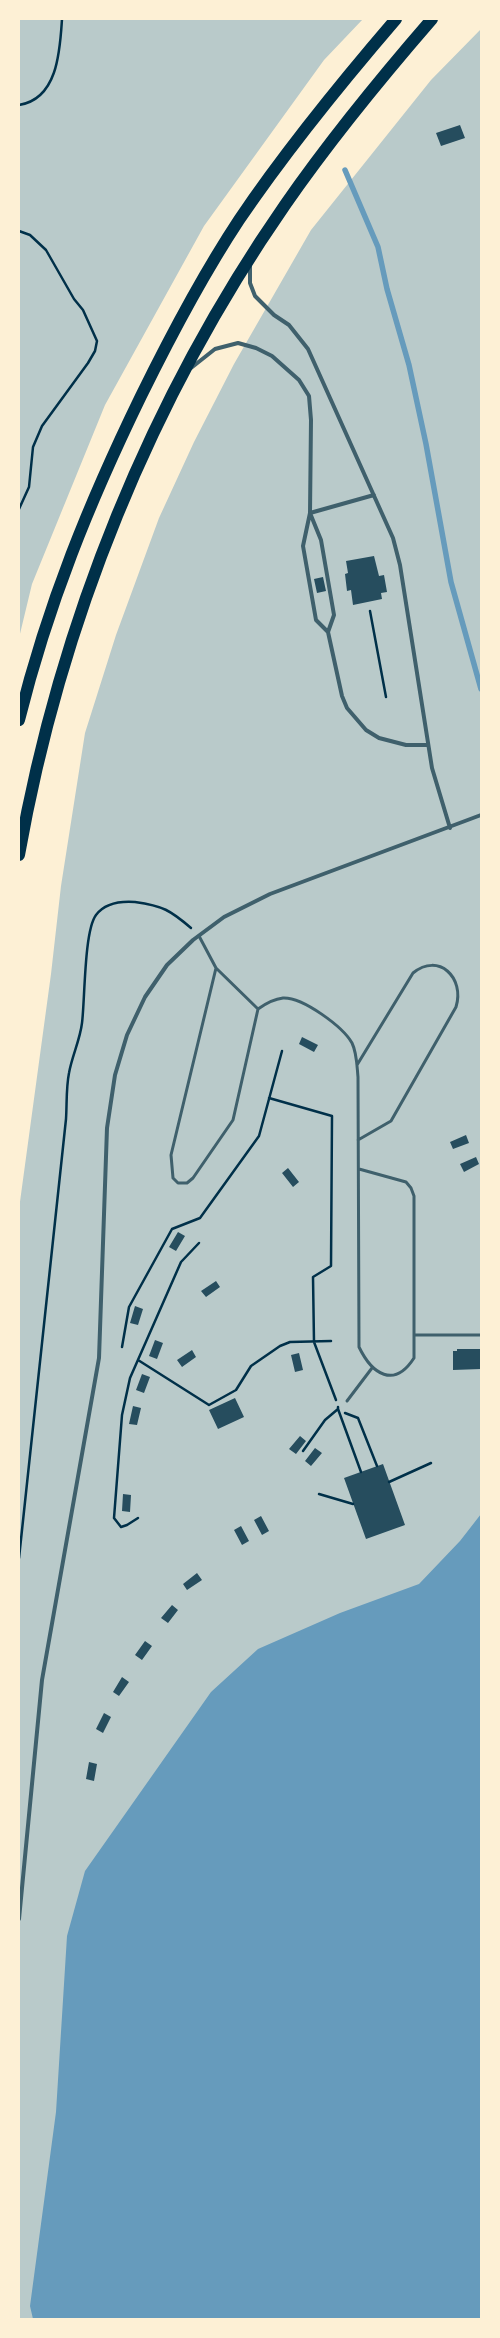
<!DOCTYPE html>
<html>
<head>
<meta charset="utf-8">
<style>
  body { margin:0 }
  #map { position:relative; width:500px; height:2338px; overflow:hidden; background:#fdf0d5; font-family:Helvetica,sans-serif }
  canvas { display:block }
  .frame { position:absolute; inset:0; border:20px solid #fdf0d5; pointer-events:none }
</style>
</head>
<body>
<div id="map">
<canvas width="500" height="2338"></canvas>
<div class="frame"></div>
</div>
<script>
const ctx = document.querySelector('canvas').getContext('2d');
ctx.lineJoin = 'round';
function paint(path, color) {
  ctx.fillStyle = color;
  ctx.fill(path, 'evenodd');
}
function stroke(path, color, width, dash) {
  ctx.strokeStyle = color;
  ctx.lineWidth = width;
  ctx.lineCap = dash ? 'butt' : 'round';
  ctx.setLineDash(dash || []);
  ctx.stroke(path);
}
const green = new Path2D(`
  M 19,19 L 363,19 L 324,60 L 204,226 L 105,405 L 32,584 L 19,638 Z
  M 481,29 L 481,2319 L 19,2319 L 19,1209 L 51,974 L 61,886 L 85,733 L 116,635 L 159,518 L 194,442 L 234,364 L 311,230 L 431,80 Z`);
const water = new Path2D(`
  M 481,1514 L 481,2319 L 33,2319 L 30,2306 L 56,2112 L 67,1936 L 85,1871 L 211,1692 L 258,1649 L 340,1613 L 419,1584 L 460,1541 Z`);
const stream = new Path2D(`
  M 345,170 L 378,247 L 387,289 L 409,365 L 426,444 L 451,582 L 481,689`);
const building = new Path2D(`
  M 460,125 L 465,138 L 441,146 L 436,133 Z
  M 374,556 L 379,576 L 384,575 L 387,592 L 381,593 L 382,599 L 353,605 L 351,590 L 347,591 L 345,574 L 348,573 L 346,561 Z
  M 323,577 L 326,591 L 317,593 L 314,579 Z
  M 302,1037 L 318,1045 L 314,1052 L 299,1044 Z
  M 466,1135 L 469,1143 L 453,1149 L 450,1142 Z
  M 476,1157 L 479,1164 L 464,1172 L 460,1164 Z
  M 288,1168 L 299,1182 L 293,1187 L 282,1173 Z
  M 178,1232 L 185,1236 L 176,1251 L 169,1247 Z
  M 216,1281 L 220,1287 L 206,1297 L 201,1291 Z
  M 135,1306 L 143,1309 L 138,1325 L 130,1323 Z
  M 155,1340 L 163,1343 L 157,1359 L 149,1356 Z
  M 457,1349 L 481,1349 L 481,1369 L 453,1370 L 453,1351 L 457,1351 Z
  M 192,1350 L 196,1357 L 182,1367 L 177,1360 Z
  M 299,1353 L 303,1370 L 295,1372 L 291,1355 Z
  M 142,1374 L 150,1377 L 144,1393 L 136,1390 Z
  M 235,1398 L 244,1417 L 218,1429 L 209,1410 Z
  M 133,1406 L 141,1408 L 137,1425 L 129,1424 Z
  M 300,1436 L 306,1441 L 296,1454 L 289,1449 Z
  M 315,1448 L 322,1453 L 311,1466 L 305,1461 Z
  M 383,1464 L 405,1525 L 366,1539 L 344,1478 Z
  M 123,1494 L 131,1495 L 130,1512 L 122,1511 Z
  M 261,1516 L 269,1531 L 262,1535 L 254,1520 Z
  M 241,1526 L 249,1541 L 242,1545 L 234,1530 Z
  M 197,1573 L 202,1580 L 187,1590 L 183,1584 Z
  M 172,1605 L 178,1610 L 168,1623 L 161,1618 Z
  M 145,1641 L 152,1646 L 142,1660 L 135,1655 Z
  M 122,1677 L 129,1682 L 119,1696 L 113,1692 Z
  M 104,1713 L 111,1717 L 103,1733 L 96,1729 Z
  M 89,1762 L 97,1764 L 94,1781 L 86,1779 Z`);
const path = new Path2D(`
  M 19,105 C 58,99 60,50 62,19
  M 19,231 L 30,235 L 46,250 L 74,299 L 83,310 L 97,341 L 95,351 L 88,363 L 42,426 L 33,447 L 29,487 L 19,509
  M 370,611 L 386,697
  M 269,1098 L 332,1116 L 331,1266 L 313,1277 L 314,1342 L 336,1400
  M 122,1347 L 129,1307 L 172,1229 L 200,1218 L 259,1136 L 282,1051
  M 138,1360 L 209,1405 L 236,1390 L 251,1366 L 280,1346 L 290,1342 L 331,1341
  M 338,1409 L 361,1472
  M 345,1413 L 358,1418 L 377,1466
  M 303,1451 L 325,1420 L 338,1409 L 338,1407
  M 389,1482 L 431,1463
  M 319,1494 L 353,1504
  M 138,1518 L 127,1525 L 121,1527 L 114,1518 L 122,1415 L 130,1378 L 181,1262 L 199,1243
  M 19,1558 L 66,1119 C 67,1103 66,1088 69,1073 C 72,1056 80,1040 82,1023 C 85,1000 84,931 96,915 C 105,903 121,901 135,902 C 163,906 170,910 191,928`);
const service = new Path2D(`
  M 199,936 L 216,968 L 171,1155 L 173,1178 L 178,1183 L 187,1183 L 193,1178 L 233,1120 L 258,1009 C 265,1004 274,999 283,998 C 303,997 343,1027 352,1043 C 357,1053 357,1067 358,1077 L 359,1347 C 372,1374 394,1389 414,1358 L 414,1196 L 411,1188 L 406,1182 L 359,1169
  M 216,968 L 258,1009
  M 357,1065 L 413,973 C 439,952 465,978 456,1007 L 391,1121 L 358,1140
  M 415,1335 L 481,1335
  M 347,1401 L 372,1368`);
const minor = new Path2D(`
  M 250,264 L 250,283 L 255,296 L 274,315 L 289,325 L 308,349 L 393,538 L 400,565 L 432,768 L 450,828
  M 191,368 L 215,349 L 238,343 L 256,348 L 272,356 L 299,380 L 309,396 L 311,420 L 310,513 L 303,546 L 316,620 L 328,632
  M 310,513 L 321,540 L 334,615 L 328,632 L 342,696 L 347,708 L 366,730 L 379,738 L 406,745 L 428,745
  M 310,513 L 374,495
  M 19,1919 L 42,1680 L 99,1358 L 107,1128 L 115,1075 L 127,1035 L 145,997 L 167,965 L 193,940 L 224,917 L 270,894 L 481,815`);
const motorway = new Path2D(`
  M 19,720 C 48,604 89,503 141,396 C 171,335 202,276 239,220 C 287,149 341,83 396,19
  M 19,855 C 60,623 151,398 285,205 C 330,140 380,79 432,19`);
paint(green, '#b9caca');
paint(water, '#669bbc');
stroke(stream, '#669bbc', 5.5);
paint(building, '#264d5e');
stroke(path, '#003049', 2.5);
stroke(service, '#3f606c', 3);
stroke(minor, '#3f606c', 4);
stroke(motorway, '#003049', 12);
</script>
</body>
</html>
